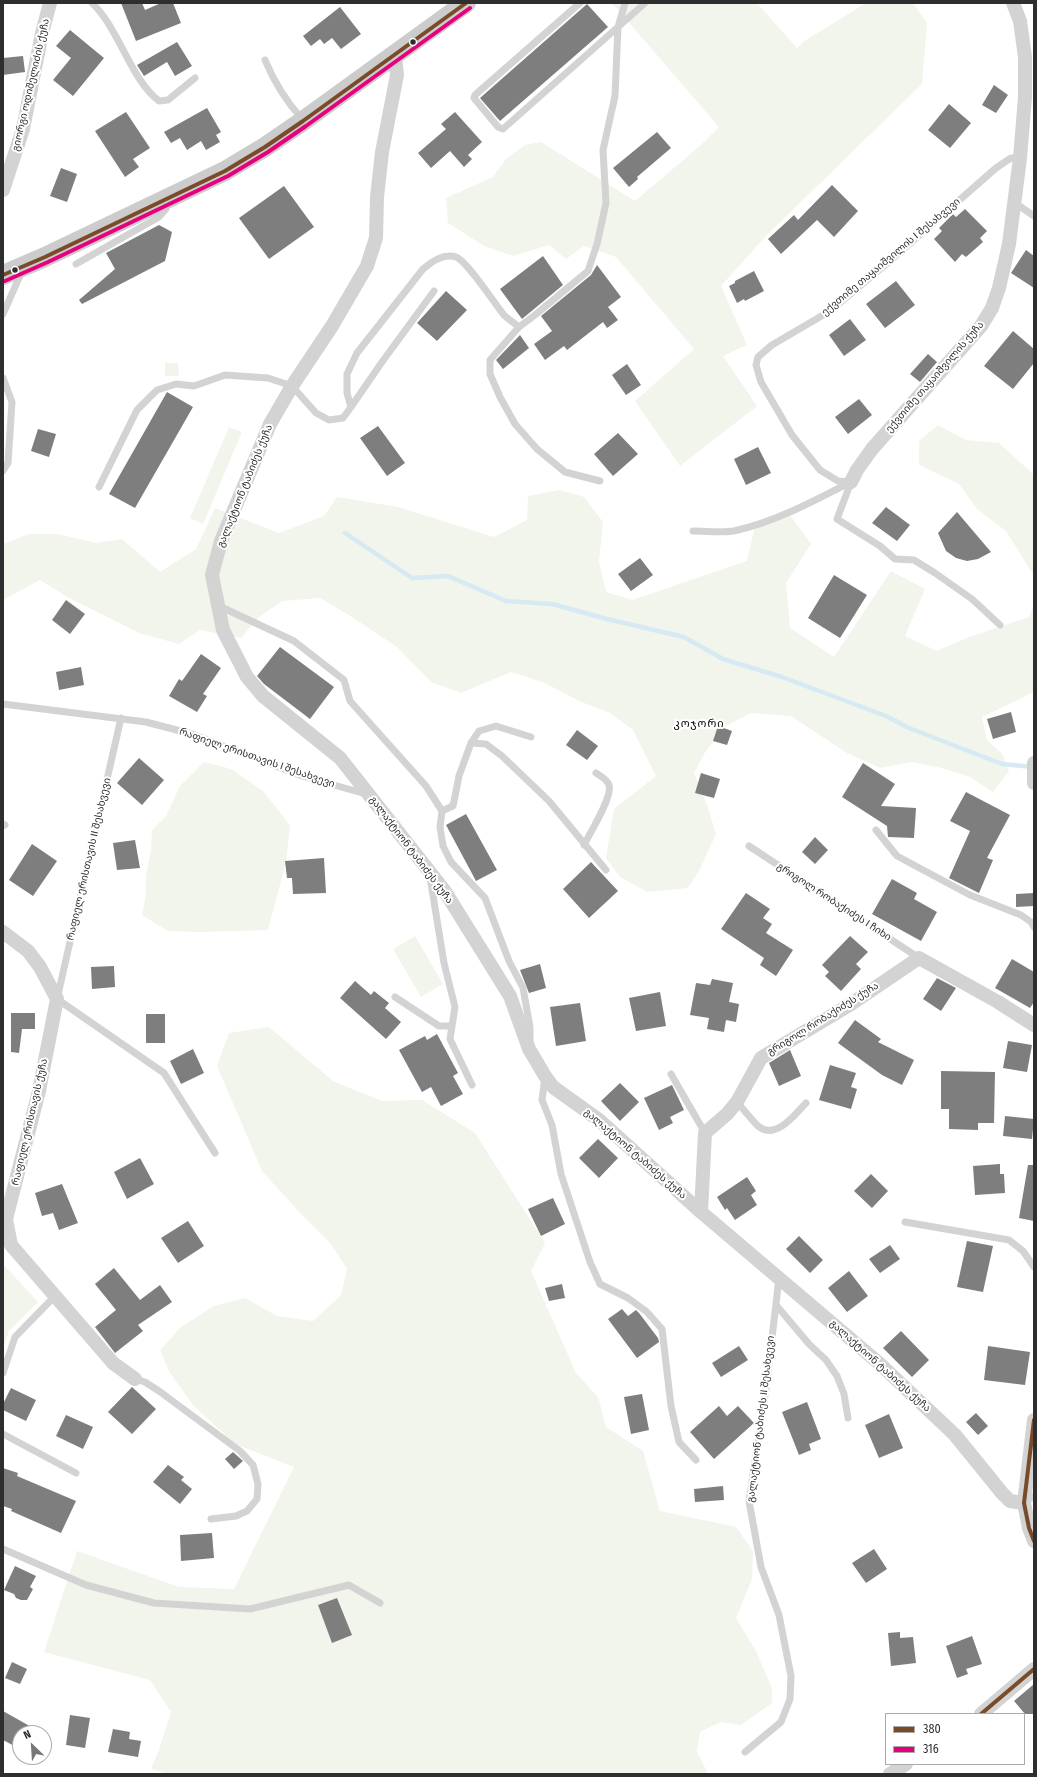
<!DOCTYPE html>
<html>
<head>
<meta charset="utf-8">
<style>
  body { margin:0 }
  #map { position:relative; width:1037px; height:1777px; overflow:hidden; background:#fff; font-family:"Fira Sans Condensed",sans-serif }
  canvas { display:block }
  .frame { position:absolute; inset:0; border:4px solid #2e2e2e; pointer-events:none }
  .legend { position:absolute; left:885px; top:1713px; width:140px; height:52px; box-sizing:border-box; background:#fff; border:1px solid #ababab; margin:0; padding:5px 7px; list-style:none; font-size:12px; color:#2e2e2e }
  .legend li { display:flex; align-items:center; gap:8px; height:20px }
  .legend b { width:20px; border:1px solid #ababab }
  .north { position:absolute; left:12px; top:1725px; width:40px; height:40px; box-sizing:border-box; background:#fff; border:1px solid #ababab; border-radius:50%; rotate:335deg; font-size:11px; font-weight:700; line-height:16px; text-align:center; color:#2e2e2e }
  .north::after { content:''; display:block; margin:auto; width:14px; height:18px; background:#777; clip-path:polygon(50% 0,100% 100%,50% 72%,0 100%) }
</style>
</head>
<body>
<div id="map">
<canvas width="1037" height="1777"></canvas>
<div class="frame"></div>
<ul class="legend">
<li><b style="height:5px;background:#7a4b2a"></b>380</li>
<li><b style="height:5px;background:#e5007d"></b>316</li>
</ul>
<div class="north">N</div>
</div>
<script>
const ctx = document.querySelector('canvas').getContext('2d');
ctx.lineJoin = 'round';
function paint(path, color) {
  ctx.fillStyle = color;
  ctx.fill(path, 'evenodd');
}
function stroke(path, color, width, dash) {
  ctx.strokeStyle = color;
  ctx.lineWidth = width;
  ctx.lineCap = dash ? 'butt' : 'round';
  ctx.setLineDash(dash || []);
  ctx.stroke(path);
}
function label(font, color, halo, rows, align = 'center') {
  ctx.font = font + ' "Fira Sans Condensed","Noto Sans Georgian",sans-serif';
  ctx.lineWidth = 4;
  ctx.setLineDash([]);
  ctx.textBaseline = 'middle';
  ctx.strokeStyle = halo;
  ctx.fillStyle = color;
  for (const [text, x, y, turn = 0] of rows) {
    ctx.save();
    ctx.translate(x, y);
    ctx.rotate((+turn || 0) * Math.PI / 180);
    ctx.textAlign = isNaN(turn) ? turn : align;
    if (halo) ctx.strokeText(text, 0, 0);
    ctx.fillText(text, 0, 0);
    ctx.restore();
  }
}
const green = new Path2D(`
  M 612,3 L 757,3 L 797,48 L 806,40 L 866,3 L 913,3 L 927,23 L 922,84 L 766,236 L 721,286 L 747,345 L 723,356 L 757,406 L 680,466 L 635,401 L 694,349 L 616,257 L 584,246 L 566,259 L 549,245 L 513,256 L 484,246 L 448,223 L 446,198 L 493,177 L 506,159 L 525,145 L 541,142 L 635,201 L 701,145 L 719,127 Z
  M 165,363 L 178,363 L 179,376 L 165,376 Z
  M 938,425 L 966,440 L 999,443 L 1032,473 L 1034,476 L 1034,576 L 1006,531 L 977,509 L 959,484 L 919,465 L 919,441 Z
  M 229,427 L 242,432 L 203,524 L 190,518 Z
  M 560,490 L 584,497 L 603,522 L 599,561 L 606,592 L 632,600 L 747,561 L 755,526 L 790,515 L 811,544 L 786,583 L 790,628 L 834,657 L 891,571 L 925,589 L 905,636 L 937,651 L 967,638 L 1029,617 L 1034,604 L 1034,692 L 982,717 L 987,740 L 1003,755 L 1009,771 L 993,792 L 970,777 L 942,768 L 912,762 L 880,768 L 847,753 L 791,716 L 751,713 L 724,727 L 704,754 L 694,773 L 707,805 L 716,834 L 699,871 L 688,888 L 647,892 L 620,877 L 606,858 L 614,809 L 656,776 L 633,730 L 610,713 L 579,701 L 545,683 L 511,672 L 461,693 L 431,682 L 397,647 L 352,617 L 320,598 L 282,601 L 259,617 L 241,638 L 200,630 L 179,644 L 139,633 L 69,598 L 40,580 L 3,600 L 3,544 L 29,534 L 58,534 L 96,543 L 122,539 L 160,572 L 196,549 L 215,508 L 279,533 L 324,516 L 337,497 L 398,507 L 494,537 L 527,520 L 528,496 Z
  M 204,762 L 231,769 L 263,791 L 290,825 L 286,862 L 268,930 L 199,932 L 168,931 L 142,915 L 146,895 L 146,875 L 151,850 L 152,830 L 166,816 L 180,786 Z
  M 415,936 L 443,984 L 421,997 L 393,949 Z
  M 269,1027 L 333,1081 L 382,1101 L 422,1100 L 475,1133 L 545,1243 L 531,1271 L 576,1373 L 598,1397 L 606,1427 L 643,1451 L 660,1511 L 736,1527 L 753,1551 L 752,1579 L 736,1618 L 756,1651 L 772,1688 L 772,1703 L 741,1725 L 721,1722 L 700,1732 L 697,1751 L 708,1774 L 168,1774 L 151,1769 L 159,1750 L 171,1712 L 150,1680 L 44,1652 L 77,1551 L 179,1587 L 234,1589 L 294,1467 L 235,1444 L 193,1405 L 170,1373 L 160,1350 L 181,1327 L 214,1306 L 245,1298 L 277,1316 L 313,1321 L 341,1295 L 347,1269 L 331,1244 L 301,1214 L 262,1171 L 217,1066 L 229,1033 Z
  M 3,1264 L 38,1302 L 9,1331 L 3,1348 Z`);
const stream = new Path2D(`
  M 345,533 L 412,578 L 448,576 L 506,601 L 552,604 L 607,619 L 684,637 L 723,659 L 782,677 L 886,716 L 909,728 L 1002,764 L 1033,767`);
const building = new Path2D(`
  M 121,3 L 142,3 L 145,10 L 161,3 L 173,3 L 181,23 L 136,41 Z
  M 587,4 L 608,27 L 500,121 L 480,98 Z
  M 340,7 L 361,34 L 341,49 L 332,38 L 324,44 L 320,39 L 311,46 L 303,36 Z
  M 70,30 L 104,58 L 73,96 L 53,80 L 71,58 L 56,46 Z
  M 177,42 L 192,66 L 175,76 L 167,62 L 144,76 L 137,65 Z
  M 23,56 L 25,72 L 3,75 L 3,58 Z
  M 994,85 L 1008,95 L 996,113 L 982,105 Z
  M 949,104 L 971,123 L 950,148 L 928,130 Z
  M 207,108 L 221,132 L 216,135 L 220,142 L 206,150 L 201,141 L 187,150 L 180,138 L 171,143 L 164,132 Z
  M 126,112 L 150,148 L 133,159 L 139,167 L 125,177 L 95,131 Z
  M 455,112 L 482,142 L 468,155 L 472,159 L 464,167 L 450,151 L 431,168 L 418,153 L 446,129 L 441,124 Z
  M 657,132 L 671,148 L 637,177 L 638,179 L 629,187 L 613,168 Z
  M 61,168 L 77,174 L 67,202 L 50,196 Z
  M 832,185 L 858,211 L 834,237 L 817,220 L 781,254 L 768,239 L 794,215 L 798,220 Z
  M 284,186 L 314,227 L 269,259 L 239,218 Z
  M 965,209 L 987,231 L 980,238 L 983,242 L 966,257 L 962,254 L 955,262 L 934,239 L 942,231 L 939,228 L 953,214 L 956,217 Z
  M 159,225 L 172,232 L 165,261 L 82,304 L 79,300 L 115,269 L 106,253 Z
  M 1026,250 L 1034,256 L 1034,288 L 1011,273 Z
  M 543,256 L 563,285 L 522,319 L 500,289 Z
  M 597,265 L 621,297 L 608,307 L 618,320 L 607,328 L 603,322 L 567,350 L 564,346 L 545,360 L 534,344 L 552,331 L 541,316 L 591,275 Z
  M 754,271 L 764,291 L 745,301 L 744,299 L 737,303 L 729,286 L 735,283 L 735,281 Z
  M 896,281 L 915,305 L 885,328 L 866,304 Z
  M 446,291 L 467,310 L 437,341 L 417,323 Z
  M 850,319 L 866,340 L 844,356 L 829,335 Z
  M 1013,331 L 1034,349 L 1034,363 L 1013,389 L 984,366 Z
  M 520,335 L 529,348 L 503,369 L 496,360 Z
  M 928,354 L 937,362 L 920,382 L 910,374 Z
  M 627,364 L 641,385 L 626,395 L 612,375 Z
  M 167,392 L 193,407 L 135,508 L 109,494 Z
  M 859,399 L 872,415 L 848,434 L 835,417 Z
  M 378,426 L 405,463 L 387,476 L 360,438 Z
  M 38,429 L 56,434 L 49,457 L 31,451 Z
  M 618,433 L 638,454 L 613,476 L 594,454 Z
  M 758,447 L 771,473 L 746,485 L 734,459 Z
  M 886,507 L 910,525 L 897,541 L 872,523 Z
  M 957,512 L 991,552 L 978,559 L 967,561 L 956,558 L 946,551 L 938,533 Z
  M 640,558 L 653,575 L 631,591 L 618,574 Z
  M 834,575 L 867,595 L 840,638 L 808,618 Z
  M 66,600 L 85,614 L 70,634 L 52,620 Z
  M 280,647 L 334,687 L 310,719 L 264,684 L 257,676 Z
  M 201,654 L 221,668 L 203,694 L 207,696 L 197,712 L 169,696 L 179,679 L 182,681 Z
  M 81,667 L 84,685 L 59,690 L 56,672 Z
  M 1011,712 L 1016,732 L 993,739 L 987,719 Z
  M 718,726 L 732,731 L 727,745 L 713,741 Z
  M 577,730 L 598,746 L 587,760 L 566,745 Z
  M 139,758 L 164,780 L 142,805 L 117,783 Z
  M 863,763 L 895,784 L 881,806 L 916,808 L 914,838 L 888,837 L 887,826 L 842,797 Z
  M 701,773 L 720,779 L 714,798 L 695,793 Z
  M 966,792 L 1010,815 L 987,858 L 993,860 L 979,893 L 949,878 L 970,831 L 950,821 Z
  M 466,814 L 497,870 L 476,881 L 446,825 Z
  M 815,837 L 828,850 L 815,864 L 802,852 Z
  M 135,840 L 140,868 L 117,870 L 113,843 Z
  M 32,844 L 57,861 L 33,896 L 9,880 Z
  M 324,858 L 326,893 L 293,894 L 292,878 L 287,878 L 285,861 Z
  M 591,862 L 618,891 L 589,918 L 563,889 Z
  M 892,879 L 917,893 L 914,899 L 937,912 L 921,941 L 872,914 Z
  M 746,893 L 770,909 L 763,918 L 772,924 L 766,933 L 793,950 L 776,976 L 760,965 L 764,958 L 721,929 Z
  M 1034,893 L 1034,906 L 1016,907 L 1016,894 Z
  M 850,936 L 868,952 L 856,964 L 861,969 L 841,991 L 825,976 L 829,972 L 822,965 Z
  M 1012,959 L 1034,972 L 1034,1002 L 1030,1008 L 995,988 Z
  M 540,964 L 546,988 L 529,993 L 520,970 Z
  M 114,966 L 115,987 L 92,989 L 91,967 Z
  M 937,978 L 956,988 L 941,1011 L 923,999 Z
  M 712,979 L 733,983 L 729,1002 L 739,1004 L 736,1022 L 726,1020 L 724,1032 L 707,1029 L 709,1018 L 690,1015 L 696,983 L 710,985 Z
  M 355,981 L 371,995 L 374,991 L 389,1003 L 385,1008 L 401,1022 L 386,1039 L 340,998 Z
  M 660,992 L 666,1026 L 636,1031 L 629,998 Z
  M 580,1003 L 586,1041 L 556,1046 L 550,1007 Z
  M 11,1013 L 35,1013 L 35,1029 L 22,1029 L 19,1053 L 11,1052 Z
  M 146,1014 L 165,1014 L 165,1043 L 146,1043 Z
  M 855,1020 L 881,1039 L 878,1042 L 914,1060 L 902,1085 L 882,1075 L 838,1043 Z
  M 437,1034 L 458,1073 L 453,1076 L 463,1094 L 441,1106 L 431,1087 L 422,1092 L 399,1050 L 425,1036 L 427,1040 Z
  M 1008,1041 L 1032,1045 L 1027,1072 L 1003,1068 Z
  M 193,1049 L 204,1073 L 181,1084 L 170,1061 Z
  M 790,1050 L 801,1076 L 779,1086 L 769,1063 Z
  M 830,1065 L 856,1073 L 851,1087 L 857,1089 L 851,1109 L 819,1100 Z
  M 941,1071 L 995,1072 L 994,1123 L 978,1123 L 978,1130 L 949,1129 L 949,1109 L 941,1109 Z
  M 620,1083 L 639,1102 L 620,1121 L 601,1101 Z
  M 672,1085 L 684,1110 L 670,1117 L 673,1123 L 659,1130 L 644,1098 Z
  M 1005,1116 L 1034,1119 L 1032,1139 L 1003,1136 Z
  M 598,1139 L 618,1158 L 599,1178 L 579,1158 Z
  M 140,1158 L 154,1184 L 127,1199 L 114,1172 Z
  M 1000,1164 L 1000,1174 L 1004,1174 L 1005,1193 L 975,1195 L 973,1166 Z
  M 1028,1165 L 1034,1165 L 1034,1221 L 1019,1218 Z
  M 871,1174 L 888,1191 L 872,1208 L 854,1191 Z
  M 747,1177 L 756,1191 L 751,1195 L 757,1205 L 735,1220 L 727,1208 L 725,1210 L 717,1197 Z
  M 62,1184 L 78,1223 L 59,1230 L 53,1213 L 42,1216 L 35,1193 Z
  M 553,1198 L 565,1224 L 541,1236 L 528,1209 Z
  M 188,1221 L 204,1246 L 178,1263 L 161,1238 Z
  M 799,1236 L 823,1260 L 810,1273 L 786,1249 Z
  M 967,1241 L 993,1246 L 983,1292 L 957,1287 Z
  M 890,1245 L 900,1259 L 880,1273 L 869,1259 Z
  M 114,1268 L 140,1300 L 160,1285 L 172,1302 L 138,1325 L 143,1331 L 115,1353 L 95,1327 L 116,1310 L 95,1284 Z
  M 849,1271 L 868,1296 L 847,1312 L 828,1288 Z
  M 562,1284 L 565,1298 L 549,1301 L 545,1288 Z
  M 622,1309 L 628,1316 L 636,1310 L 639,1313 L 658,1338 L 659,1342 L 637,1358 L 608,1319 Z
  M 901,1331 L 929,1360 L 912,1377 L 883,1348 Z
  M 739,1346 L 748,1360 L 721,1377 L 712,1363 Z
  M 988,1346 L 1030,1352 L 1025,1385 L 984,1380 Z
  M 132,1387 L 156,1409 L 132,1434 L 108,1412 Z
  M 11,1388 L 36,1400 L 26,1421 L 3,1410 L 3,1404 Z
  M 642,1394 L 649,1430 L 631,1434 L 624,1397 Z
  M 807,1402 L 821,1439 L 809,1444 L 811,1450 L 799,1455 L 782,1412 Z
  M 719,1406 L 727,1416 L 738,1406 L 754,1423 L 714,1459 L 690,1432 Z
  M 976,1413 L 988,1426 L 978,1435 L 966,1422 Z
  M 889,1414 L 903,1448 L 879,1458 L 865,1425 Z
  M 66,1415 L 93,1427 L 83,1449 L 56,1436 Z
  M 233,1452 L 243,1461 L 234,1469 L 225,1459 Z
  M 168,1465 L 184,1477 L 181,1480 L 192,1489 L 180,1504 L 153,1482 Z
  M 3,1468 L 18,1473 L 17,1476 L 76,1501 L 61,1533 L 11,1511 L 12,1509 L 3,1506 Z
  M 723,1486 L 724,1500 L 695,1502 L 694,1489 Z
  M 212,1533 L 214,1558 L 181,1561 L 180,1535 Z
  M 874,1549 L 887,1569 L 866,1583 L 852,1563 Z
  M 15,1566 L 36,1576 L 30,1587 L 33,1589 L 27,1600 L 21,1600 L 16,1598 L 14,1594 L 4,1590 Z
  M 337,1598 L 352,1635 L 332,1643 L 318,1605 Z
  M 900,1632 L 900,1638 L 913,1637 L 916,1663 L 891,1666 L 888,1633 Z
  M 972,1636 L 982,1664 L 966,1669 L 968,1674 L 957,1678 L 946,1646 Z
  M 12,1662 L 27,1669 L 20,1684 L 5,1678 Z
  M 1034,1684 L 1034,1714 L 1025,1714 L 1014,1701 Z
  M 3,1711 L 42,1733 L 20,1733 L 20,1749 L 3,1740 Z
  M 70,1715 L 90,1718 L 85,1748 L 66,1745 Z
  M 113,1729 L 130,1732 L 129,1739 L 141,1741 L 138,1757 L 108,1752 Z`);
const service = new Path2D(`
  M 92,3 C 119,28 130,79 159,101 L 168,100 L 195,78
  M 580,3 L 475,95 L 474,98 L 498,127 L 503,129 L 645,3
  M 265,60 C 274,82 286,101 302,119
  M 1015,203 L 1034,216
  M 76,264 L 159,217 L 166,209 L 164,204
  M 3,314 L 22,271
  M 3,378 L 12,402 L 8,463 L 3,471
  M 351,407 L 382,362 L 434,291
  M 600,481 L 565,472 L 537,449 L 515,424 L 500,397 L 490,374 L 490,360 L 519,327 L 535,315 L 588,271 L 597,244 L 606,203 L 603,150 L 615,96 L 618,27 L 625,3
  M 851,482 L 838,481 L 820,470 L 792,435 L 761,382 L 756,365 L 758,357 L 772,345 L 830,311 L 891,260 L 996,168 L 1011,158 L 1020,158
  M 851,482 L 837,519 L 880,546 L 895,559 L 914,560 L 935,573 L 972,599 L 1000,625
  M 99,487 L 137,410 L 157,390 L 176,384 L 194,386 L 225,375 L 268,378 L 292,386 L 316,413 L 329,420 L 343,418 L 351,407 L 347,393 L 347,374 L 357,353 L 423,269 C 431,262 444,253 456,257 C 467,261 495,304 504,315 C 508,319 514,323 519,327
  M 693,531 C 706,531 721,533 734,531 C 775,522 814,501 851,482
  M 219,606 L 294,641 L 344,680 L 350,701 L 426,786 L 442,811 L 453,806 L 459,776 L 471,743 L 479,731 L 496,726 L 531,737
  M 3,704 L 146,722 L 192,734 L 302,776 L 366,794
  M 121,718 L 57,999 L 164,1073 L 215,1153
  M 471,743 L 486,744 L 502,756 L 549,801 L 606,870
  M 442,811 L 440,827 L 443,846 L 451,862 L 485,898 L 509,961 L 523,988 L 530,1027 L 530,1040
  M 3,824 L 5,825
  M 876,830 L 897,856 L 970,895 L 1021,915 L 1031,922 L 1034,927
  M 584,845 C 590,833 613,796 609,785 C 607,779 601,776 596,773
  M 749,846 L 919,958
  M 430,877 L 444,963 L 455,1007 L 450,1039 L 472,1085
  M 395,997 L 439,1026 L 451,1026
  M 671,1074 L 705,1133
  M 545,1077 L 542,1100 L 552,1125 L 561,1174 L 590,1262 L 600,1284 L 628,1298 L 647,1312 L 662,1329 L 671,1406 L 679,1442 L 696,1460
  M 737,1102 C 744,1110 751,1119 758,1126 C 776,1141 795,1114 806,1103
  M 905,1222 L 1009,1240 L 1023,1251 L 1034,1267
  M 776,1305 L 809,1344 L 826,1360 L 837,1376 L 844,1394 L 848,1418
  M 3,1373 L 15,1337 L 55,1296
  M 135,1379 L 145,1382 L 159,1391 L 240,1451 L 253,1465 L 258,1484 L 257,1499 L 247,1511 L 236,1516 L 211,1519
  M 3,1434 L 76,1473
  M 1024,1503 L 1034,1496
  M 3,1549 L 86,1585 L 154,1603 L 250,1609 L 349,1585 L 380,1603
  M 745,1752 L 781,1722 L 790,1699 L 791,1676 L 779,1615 L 761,1567 L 749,1501 L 766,1389 L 779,1278`);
const minor = new Path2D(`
  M 395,56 L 397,75 L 382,152 L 377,197 L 376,238 L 367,266 L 332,326 L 292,386 L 270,424 L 221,541 L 212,575 L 223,630 L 247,677 L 263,696 L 340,758 L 444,890 L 510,996 L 529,1049 L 545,1076 L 553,1087 L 599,1120 L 701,1212 L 880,1364 L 955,1435 L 1002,1493 L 1010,1501 L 1024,1503
  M 3,190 L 23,129 L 42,33 L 50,3
  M 851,482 L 857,470 L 872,449 L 981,326 L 992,308 L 999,288 L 1009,244 L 1020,158 L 1025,97 L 1025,57 L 1020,21 L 1013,3
  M 1034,763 L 1034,783
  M 3,932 L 28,951 L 40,967 L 57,999 L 39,1091 L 6,1219 L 11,1245 L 113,1363 L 135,1379
  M 701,1212 L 705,1133 L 727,1114 L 737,1102 L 761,1058 L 851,1004 L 919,958 L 998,1002 L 1034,1025
  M 1034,1420 L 1024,1503 L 1029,1528 L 1034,1541
  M 981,1714 L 1034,1669
  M 890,1774 L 906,1764`);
const secondary = new Path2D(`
  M 3,275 L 45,257 L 225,171 L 265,147 L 303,121 L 466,3`);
const bus1 = new Path2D(`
  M 3,275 L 45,257 L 225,171 L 265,147 L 303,121 L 466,3
  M 1034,1420 L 1024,1503 L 1029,1528 L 1034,1541
  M 981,1714 L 1034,1669`);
const bus2 = new Path2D(`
  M 5,281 L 48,262 L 228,176 L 268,152 L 306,126 L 470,8`);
const markers = [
  [413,42,3.5,"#2e2e2e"],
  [15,270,3.5,"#2e2e2e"]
];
const streetNames = [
  ["გიორგი ოდიშელიძის ქუჩა",31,85,-77],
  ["ექვთიმე თაყაიშვილის I შესახვევი",891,257,-40],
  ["ექვთიმე თაყაიშვილის ქუჩა",935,377,-49],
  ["გალაქტიონ ტაბიძეს ქუჩა",245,486,-68],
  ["რაფიელ ერისთავის I შესახვევი",257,758,19],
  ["გალაქტიონ ტაბიძეს ქუჩა",411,850,53],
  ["რაფიელ ერისთავის II შესახვევი",89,859,-77],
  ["გრიგოლ რობაქიძეს I ჩიხი",834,902,33],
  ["გრიგოლ რობაქიძეს ქუჩა",823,1019,-32],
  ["რაფიელ ერისთავის ქუჩა",30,1122,-77],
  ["გალაქტიონ ტაბიძეს ქუჩა",635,1154,41],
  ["გალაქტიონ ტაბიძეს ქუჩა",880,1366,42],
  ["გალაქტიონ ტაბიძეს II შესახვევი",761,1419,-83]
];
const neighbourhoodNames = [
  ["კოჯორი",699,724]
];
paint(green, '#f1f5eb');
stroke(stream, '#d7e9f2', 4.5);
paint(building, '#7e7e7e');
stroke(service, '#d3d3d3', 7);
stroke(minor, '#d3d3d3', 14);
stroke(secondary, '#ccc', 20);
stroke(bus1, '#7a4b2a', 4);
stroke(bus2, '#e5007d', 4);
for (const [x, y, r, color] of markers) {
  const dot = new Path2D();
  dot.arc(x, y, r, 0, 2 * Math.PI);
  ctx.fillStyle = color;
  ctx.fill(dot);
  stroke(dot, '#fff', 1.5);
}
label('10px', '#2e2e2e', '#fff', streetNames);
ctx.letterSpacing = '1px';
label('11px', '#000', '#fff', neighbourhoodNames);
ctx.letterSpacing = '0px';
</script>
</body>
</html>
